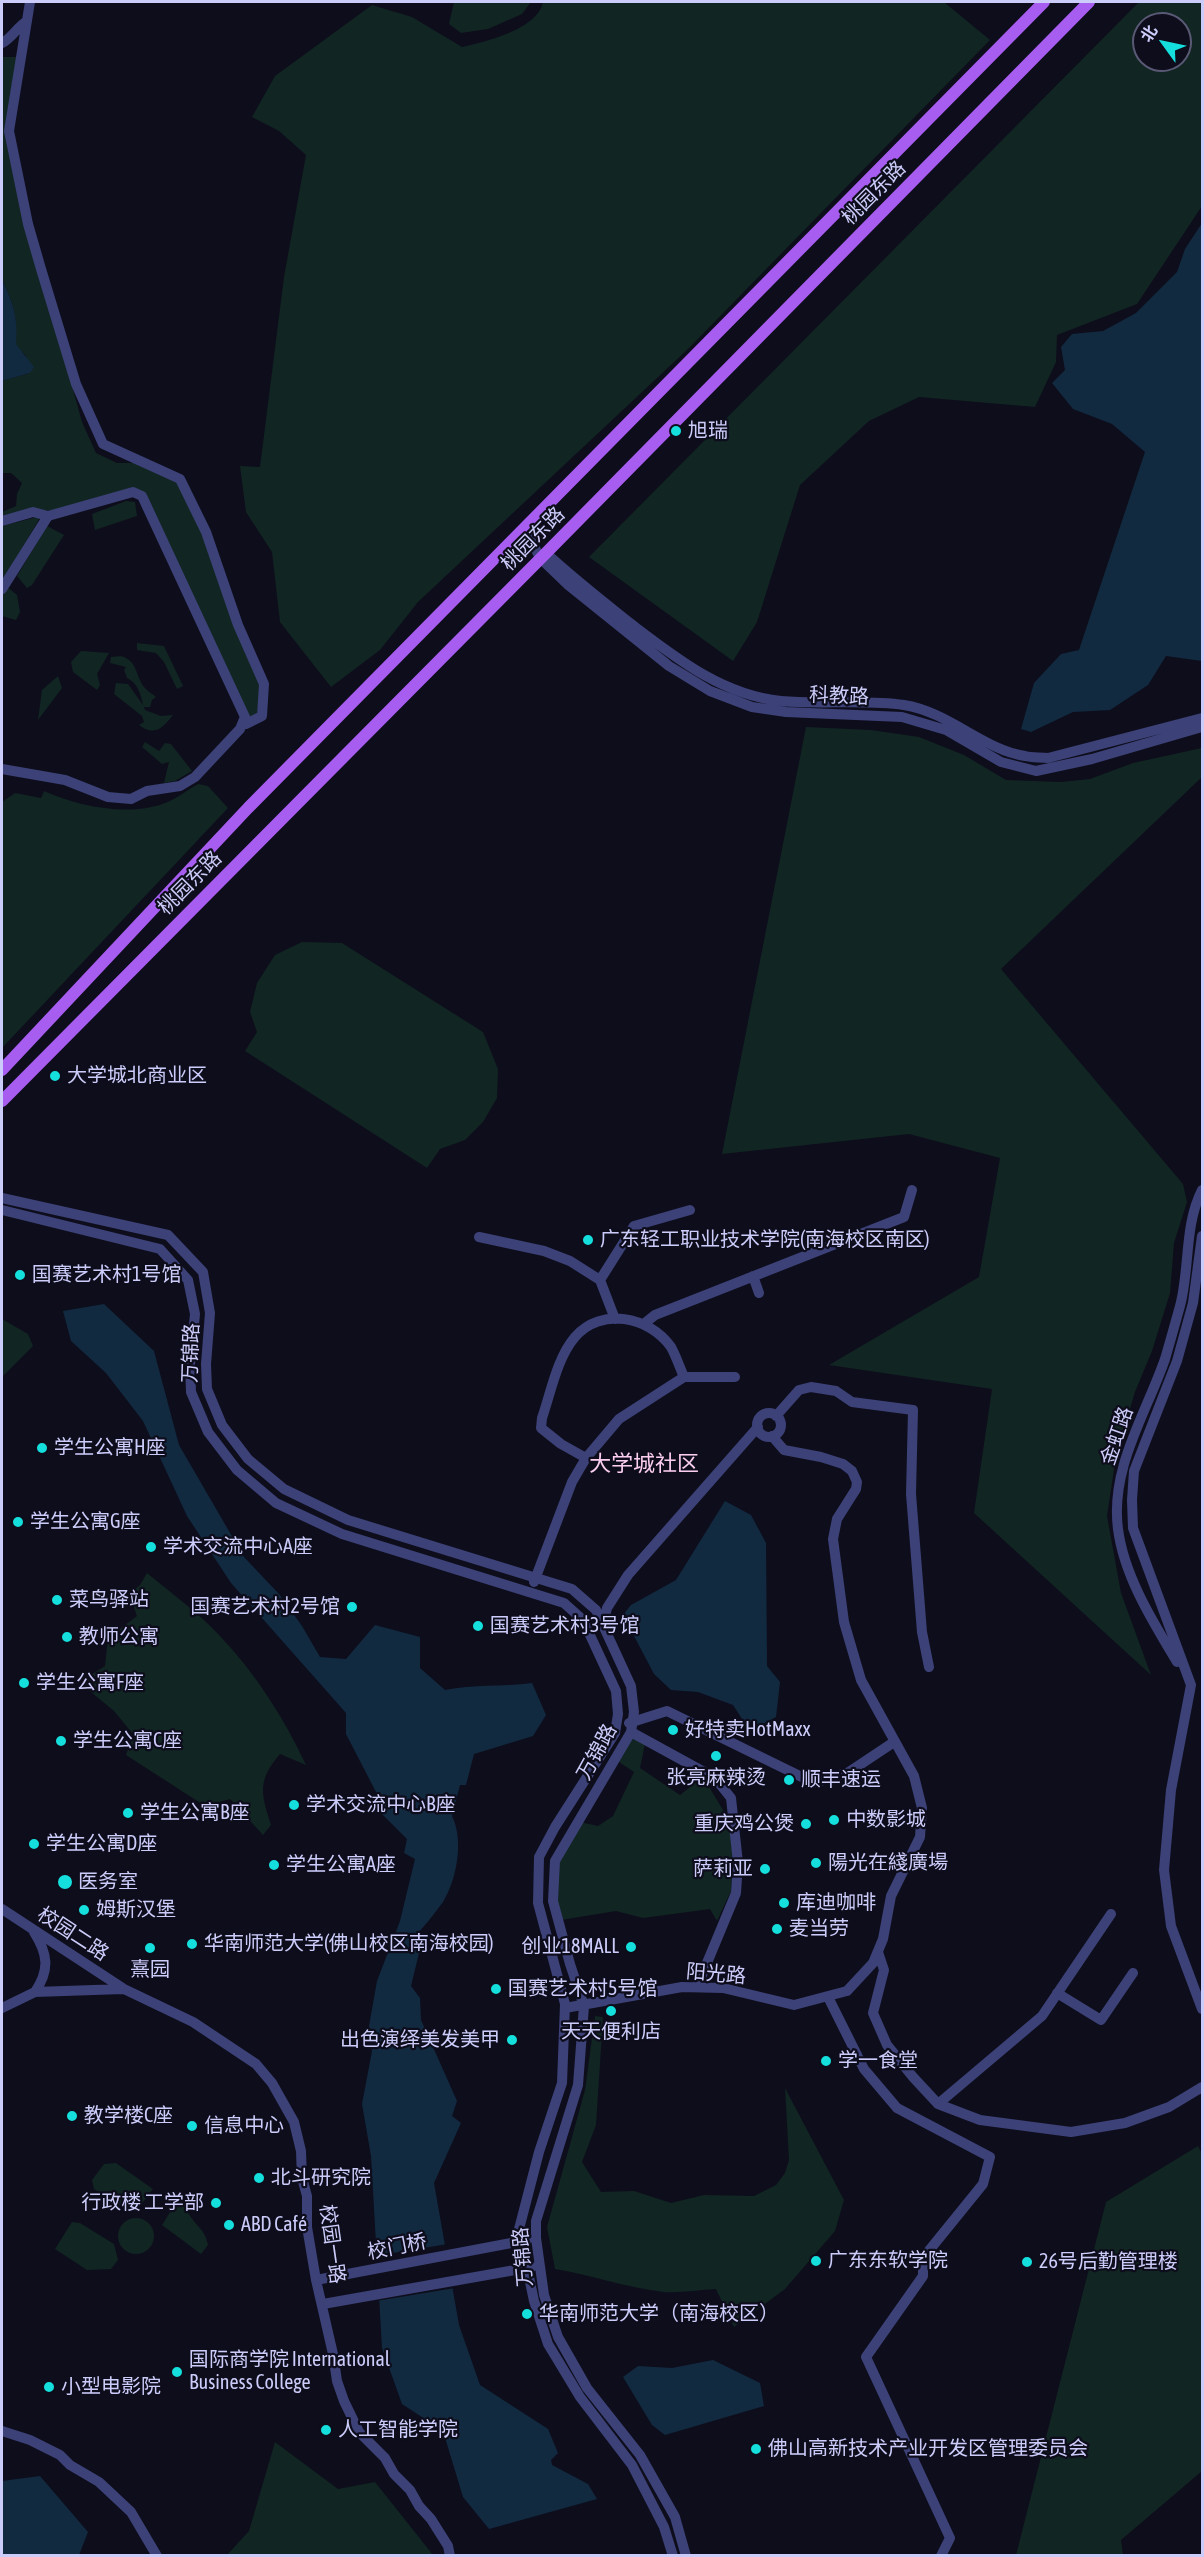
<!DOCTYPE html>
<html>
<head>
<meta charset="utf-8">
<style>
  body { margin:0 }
  #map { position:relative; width:1204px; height:2557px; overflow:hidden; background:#0e0d1c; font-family:"Asap Condensed","Noto Sans SC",sans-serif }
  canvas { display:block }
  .frame { position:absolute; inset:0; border:3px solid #ccccfa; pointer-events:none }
  .north { position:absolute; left:1132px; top:12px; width:60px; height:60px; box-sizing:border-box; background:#0e0d1c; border:2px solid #5a5975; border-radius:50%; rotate:303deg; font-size:16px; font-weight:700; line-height:24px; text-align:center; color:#ccccfa }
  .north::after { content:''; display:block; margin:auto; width:21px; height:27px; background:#14dfdc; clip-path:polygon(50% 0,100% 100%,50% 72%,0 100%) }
</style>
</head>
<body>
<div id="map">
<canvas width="1204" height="2557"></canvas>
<div class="frame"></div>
<div class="north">北</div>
</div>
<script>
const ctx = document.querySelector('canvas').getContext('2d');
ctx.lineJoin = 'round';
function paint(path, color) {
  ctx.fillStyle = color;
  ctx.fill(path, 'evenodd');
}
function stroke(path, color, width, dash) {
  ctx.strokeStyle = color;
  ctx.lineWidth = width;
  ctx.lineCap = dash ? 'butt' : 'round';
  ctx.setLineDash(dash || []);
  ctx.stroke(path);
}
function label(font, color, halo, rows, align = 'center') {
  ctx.font = font + ' "Asap Condensed","Noto Sans SC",sans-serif';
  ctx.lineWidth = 4.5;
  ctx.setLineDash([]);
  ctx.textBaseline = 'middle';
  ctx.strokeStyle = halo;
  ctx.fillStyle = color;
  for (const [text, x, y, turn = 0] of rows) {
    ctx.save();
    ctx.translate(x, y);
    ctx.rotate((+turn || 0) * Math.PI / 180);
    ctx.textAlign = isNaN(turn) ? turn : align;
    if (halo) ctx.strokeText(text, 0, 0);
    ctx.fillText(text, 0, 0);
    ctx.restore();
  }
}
const green = new Path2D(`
  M 454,2 L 531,2 L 522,14 L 488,29 L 461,33 L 449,24 Z
  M 543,2 L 944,2 L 990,40 L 689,348 L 418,602 L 380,650 L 331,687 L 280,622 L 272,552 L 246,512 L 240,466 L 260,467 L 284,277 L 306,155 L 279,131 L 252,117 L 275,76 L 372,5 L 412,17 L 462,47 C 485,42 538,29 543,2 Z
  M 1139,2 L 1202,2 L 1202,206 L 1137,304 L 1057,335 L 1056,362 L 1035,407 L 919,397 L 869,421 L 800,485 L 757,622 L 733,661 L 589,557 ZM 1144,24 L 1180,24 L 1180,60 L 1144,60 Z
  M 2,57 L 18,57 L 9,131 L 28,224 L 82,422 L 96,453 L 117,463 L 139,463 L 180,479 L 264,684 L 257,713 L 246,724 L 141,496 L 53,511 L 33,509 L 2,517 L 2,512 L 16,506 L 17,494 L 22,483 L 11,473 L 2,473 L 2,381 L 30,373 L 26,356 L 15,344 C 18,316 14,304 2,280 Z
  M 126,501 L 135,502 L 137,516 L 95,530 L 92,514 Z
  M 41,516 L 2,582 L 2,526 Z
  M 47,526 L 64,535 L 32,585 L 27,588 L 17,576 Z
  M 6,586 L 17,595 L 20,612 L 16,620 L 2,616 L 2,594 Z
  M 137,643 L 164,646 L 183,686 L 177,689 L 164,662 L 156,653 L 137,650 Z
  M 81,651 L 109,653 L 97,674 L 100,685 L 97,690 L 73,672 L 71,662 Z
  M 121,656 C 138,661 135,675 144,687 C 147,691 153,694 156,697 L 152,700 L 150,707 L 144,707 L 145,710 L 161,716 L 173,715 C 163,728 154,737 139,725 L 144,722 L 142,716 L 114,694 L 116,683 L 128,684 L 143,705 C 141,695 138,683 127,678 L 124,670 L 126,667 L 110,663 L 111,657 Z
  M 58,676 L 62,688 L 38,720 L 42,690 Z
  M 806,727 L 871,730 L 919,737 L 964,755 L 1006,780 L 1061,782 L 1090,779 L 1133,763 L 1202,748 L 1202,777 L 1001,969 L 1183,1184 L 1187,1202 L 1174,1243 L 1170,1293 L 1152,1351 L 1135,1392 L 1116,1456 L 1107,1516 L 1121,1593 L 1151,1675 L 974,1513 L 992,1389 L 829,1365 L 979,1277 L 1000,1158 L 909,1134 L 722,1154 Z
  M 145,742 L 159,751 L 165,743 L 171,744 L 192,771 L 175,781 L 164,783 L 169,762 L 162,764 L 142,747 Z
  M 198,784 L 208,786 L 228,808 L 2,1048 L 2,802 L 15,793 L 41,798 L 44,791 C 80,807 133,818 170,801 C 180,796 189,789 198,784 Z
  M 302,942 L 342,943 L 483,1032 L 498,1069 L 497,1098 L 483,1122 L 465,1140 L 440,1149 L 427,1168 L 245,1051 L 257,1032 L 250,1012 L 257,983 L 275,955 Z
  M 2,1319 L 28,1334 L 33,1346 L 2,1377 Z
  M 147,1573 C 171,1593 199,1613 220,1636 C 256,1674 284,1718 306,1765 L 280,1754 C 257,1781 261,1793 271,1825 L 263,1835 L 230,1799 L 205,1806 L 126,1755 L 133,1734 L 114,1711 L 79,1682 L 105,1666 L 108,1638 L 137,1616 L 129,1594 L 140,1585 Z
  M 633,1736 L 645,1744 L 640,1768 L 680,1795 L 703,1777 L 731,1823 L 733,1865 L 731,1891 L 717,1921 L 710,1909 L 643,1918 L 616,1911 L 561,1920 L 556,1901 L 558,1861 L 580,1822 L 598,1826 L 613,1816 L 634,1772 L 619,1762 Z
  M 595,2016 L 603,2017 L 596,2125 L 582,2162 L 601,2192 L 634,2191 L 671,2203 L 704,2195 L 754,2196 L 776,2185 L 785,2173 L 789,2160 L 785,2088 L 844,2200 L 835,2231 L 785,2289 L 734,2327 L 716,2289 C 699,2290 681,2293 664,2292 C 627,2288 591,2275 555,2269 L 547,2227 L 585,2090 Z
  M 1198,2146 L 1202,2154 L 1202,2471 L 1121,2540 L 1123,2555 L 1016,2555 L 1106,2202 Z
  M 116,2163 L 153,2189 L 140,2206 L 123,2207 L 94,2189 L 92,2180 L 104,2164 Z
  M 174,2206 L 185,2206 C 192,2225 205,2227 208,2245 L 201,2254 L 162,2225 Z
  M118 2236a18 18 0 1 1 36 0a18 18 0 1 1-36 0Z
  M 72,2222 L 80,2223 L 114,2244 L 118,2260 L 111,2269 L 87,2270 L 55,2249 Z
  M 275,2442 L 338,2489 L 375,2482 L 433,2555 L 227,2555 L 249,2531 Z`);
const water = new Path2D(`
  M 1202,223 L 1202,661 L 1166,656 L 1148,685 L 1110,710 L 1073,712 L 1031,732 L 1021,729 L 1034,683 L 1061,654 L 1079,650 L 1145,452 L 1112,424 L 1073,409 L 1052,383 L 1065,370 L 1061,347 L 1072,334 L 1103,331 L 1136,313 L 1177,272 L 1185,249 Z
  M 2,280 C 14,304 18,317 16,344 L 34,367 L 30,373 L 2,381 Z
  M 104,1304 L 154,1351 L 179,1445 L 244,1557 L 279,1594 L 302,1626 L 320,1657 L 346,1659 L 375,1625 L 420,1637 L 420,1668 L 445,1690 C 473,1684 502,1687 532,1683 L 546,1715 L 533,1736 L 474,1754 L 466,1785 L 460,1785 L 452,1816 C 464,1840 457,1879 443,1902 C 434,1915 423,1927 413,1939 L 420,1949 L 411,1986 L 420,1998 L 421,2020 L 457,2101 L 452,2116 L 461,2123 L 434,2183 L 459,2325 L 480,2385 L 548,2429 L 558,2453 L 551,2460 L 552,2465 L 588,2484 L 597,2499 L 489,2529 L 463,2497 L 443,2431 L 402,2404 L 382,2348 L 371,2156 L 362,2104 L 372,2051 L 369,2026 L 377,1981 L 400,1921 L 415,1859 L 404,1853 L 407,1839 L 373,1805 L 376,1792 L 346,1734 L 346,1713 L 231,1583 L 187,1516 L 143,1421 L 106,1373 L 71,1341 L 63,1311 Z
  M 725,1501 L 751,1515 L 766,1543 L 767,1666 L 780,1682 L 776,1717 L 761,1725 L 744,1722 L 733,1705 L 698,1692 L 671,1690 L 654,1674 L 623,1615 L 631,1605 L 676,1580 Z
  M 713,2360 L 760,2383 L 764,2406 L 665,2435 L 652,2425 L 623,2377 L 638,2366 L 672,2368 Z
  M 40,2476 L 88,2532 L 79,2555 L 2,2555 L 2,2481 Z`);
const pier = new Path2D(`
  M 448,2244 L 455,2288 L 376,2301 L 374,2256 Z`);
const minor = new Path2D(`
  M 30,2 L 9,131 L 28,224 L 41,269 L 76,384 L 103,444 L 180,479 L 206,532 L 238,625 L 264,684 L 262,716 L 246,724
  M 2,43 C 12,38 17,27 27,21
  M 2,521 L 33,512 L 48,516
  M 524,529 L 541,559 L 567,584 L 669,666 L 710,691 L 752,707 L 786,712 L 902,717 L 946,730 L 1001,762 L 1036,771 L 1092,759 L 1202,727
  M 546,553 C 573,578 601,600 630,623 C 676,658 722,695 781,701 C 822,705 864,699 904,705 C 949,712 984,750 1025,756 C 1032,758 1040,757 1048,758 L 1202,718
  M 2,589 L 48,516 L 133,492 L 142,496 L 245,717 L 240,729 L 195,777 L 180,786 L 147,791 L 131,799 L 108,797 L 65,780 L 2,769
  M 2,1198 L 168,1235 L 203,1272 L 210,1313 L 206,1364 L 207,1389 L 222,1425 L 248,1459 L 284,1489 L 348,1520 L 572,1589 L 596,1610 L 631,1686 L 634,1712 L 631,1732 L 555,1861 L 553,1901 L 570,1964 L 584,2006 L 578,2085 L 536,2221 L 536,2238 L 544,2295 L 558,2337 L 587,2388 L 640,2455 L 675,2517 L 686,2556
  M 2,1210 L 160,1249 L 188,1280 L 195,1314 L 190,1364 L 191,1392 L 208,1432 L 237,1470 L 276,1503 L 342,1534 L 564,1603 L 583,1620 L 616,1691 L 618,1714 L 615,1733 L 555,1827 L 539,1857 L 538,1903 L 565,2004 L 562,2083 L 539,2152 L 519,2229 L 534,2301 L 548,2344 L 580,2397 L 632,2465 L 664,2527 L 673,2556
  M 1202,1236 L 1193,1303 L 1177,1361 L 1134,1471 L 1132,1500 L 1133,1528 L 1191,1685 L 1171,1790 L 1164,1870 L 1171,1926 L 1202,2009
  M 479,1237 L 544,1251 L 570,1261 L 600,1280 L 615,1319
  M 753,1276 L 759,1293
  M 600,1280 L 634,1226 L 690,1210
  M 645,1323 L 655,1315 L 904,1217 L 912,1190
  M757 1425a12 12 0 1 1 24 0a12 12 0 1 1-24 0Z
  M 776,1416 L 799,1390 L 811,1387 L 836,1391 L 852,1402 L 913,1410 L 911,1494 L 922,1632 L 929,1667
  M 586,1458 L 561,1444 L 541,1428 L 542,1418 C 551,1392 557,1358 575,1337 C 601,1307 649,1316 671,1347 C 676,1356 680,1368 684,1377
  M 534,1582 L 572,1482 L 586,1458 L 619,1419 L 684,1377 L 735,1377
  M 603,1625 L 607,1608 L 628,1575 L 758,1427
  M 1177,1662 C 1153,1622 1124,1576 1118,1529 C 1110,1468 1146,1414 1165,1359 C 1170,1342 1175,1324 1180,1306 C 1190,1269 1184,1225 1202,1190
  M 629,1723 L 667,1711 L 814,1783 L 849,1772 L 894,1742
  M 631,1732 L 715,1778 L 731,1798 L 738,1863 L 736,1893 L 697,1987
  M 2,1909 L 124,1989 L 193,2022 L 256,2064 L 272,2083 L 294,2122 L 301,2151 L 302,2178 L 307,2196 L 307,2227 L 316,2280 L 333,2354 L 337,2381 L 344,2401 L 359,2432 L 385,2458 L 394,2474 L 410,2490 L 419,2506 L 431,2519 L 448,2546 L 450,2556
  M 34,1932 C 48,1954 50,1970 35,1992
  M 878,1952 L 884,1970 L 873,2013 L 887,2045 L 913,2077 L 938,2104 L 980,2120 L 1071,2132 L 1125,2123 L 1169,2107 L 1202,2087
  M 1057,1993 L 1101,2020 L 1133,1973
  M 828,1997 L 864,2069 L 897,2108 L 990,2157 L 983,2184 L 923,2258 L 923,2276 L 866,2357 L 950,2538 L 941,2556
  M 2,2008 L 35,1992 L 123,1989
  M 565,2008 L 682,1987 L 723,1988 L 794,2005 L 847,1991 L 873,1963 L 883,1939 L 891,1896 L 920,1837 L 922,1808 L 914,1776 L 861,1680 L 844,1622 L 833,1539 L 837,1519 L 856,1489 L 857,1482 L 852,1471 L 843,1464 L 821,1457 L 784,1450 L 772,1436
  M 938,2104 L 1042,2016 L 1111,1914
  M 316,2280 L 527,2240
  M 323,2304 L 532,2267
  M 2,2431 L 30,2440 L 60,2455 L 70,2465 L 99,2482 L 131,2512 L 157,2556`);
const major = new Path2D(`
  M 2,1070 L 248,808 L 1044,2
  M 2,1101 L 546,553 L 1089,2`);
const markers = [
  [676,431,6,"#14dfdc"],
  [55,1076,6,"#14dfdc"],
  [588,1240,6,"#14dfdc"],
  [20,1275,6,"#14dfdc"],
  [42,1448,6,"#14dfdc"],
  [18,1522,6,"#14dfdc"],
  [151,1547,6,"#14dfdc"],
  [57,1600,6,"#14dfdc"],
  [352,1607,6,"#14dfdc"],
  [478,1626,6,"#14dfdc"],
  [67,1637,6,"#14dfdc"],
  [24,1683,6,"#14dfdc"],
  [673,1730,6,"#14dfdc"],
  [61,1741,6,"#14dfdc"],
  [716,1756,6,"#14dfdc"],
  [789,1780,6,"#14dfdc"],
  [294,1805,6,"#14dfdc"],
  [128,1813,6,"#14dfdc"],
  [834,1820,6,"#14dfdc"],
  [806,1824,6,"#14dfdc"],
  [34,1844,6,"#14dfdc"],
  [816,1863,6,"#14dfdc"],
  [274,1865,6,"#14dfdc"],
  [765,1869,6,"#14dfdc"],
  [65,1882,8,"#14dfdc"],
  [784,1903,6,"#14dfdc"],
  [84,1910,6,"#14dfdc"],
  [777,1929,6,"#14dfdc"],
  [192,1944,6,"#14dfdc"],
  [631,1947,6,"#14dfdc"],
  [150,1948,6,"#14dfdc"],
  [496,1989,6,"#14dfdc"],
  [611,2011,6,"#14dfdc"],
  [512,2040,6,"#14dfdc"],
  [826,2061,6,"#14dfdc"],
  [72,2116,6,"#14dfdc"],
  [192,2126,6,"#14dfdc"],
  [259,2178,6,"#14dfdc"],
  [216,2203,6,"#14dfdc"],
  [229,2225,6,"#14dfdc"],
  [816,2261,6,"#14dfdc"],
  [1027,2262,6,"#14dfdc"],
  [527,2314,6,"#14dfdc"],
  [177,2372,6,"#14dfdc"],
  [49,2387,6,"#14dfdc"],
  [326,2430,6,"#14dfdc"],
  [756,2449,6,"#14dfdc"]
];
const streetNames = [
  ["桃园东路",874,193,-45],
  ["桃园东路",533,539,-45],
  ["科教路",839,696,2],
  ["桃园东路",190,883,-45],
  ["万锦路",191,1353,-88],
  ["金虹路",1117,1436,-71],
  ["万锦路",597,1752,-61],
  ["校园二路",73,1934,33],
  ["阳光路",716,1974,5],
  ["校园一路",332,2244,82],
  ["校门桥",397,2247,-11],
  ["万锦路",523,2257,-95]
];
const poiNames = [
  ["旭瑞",688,431],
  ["大学城北商业区",67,1076],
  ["广东轻工职业技术学院(南海校区南区)",600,1240],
  ["国赛艺术村1号馆",32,1275],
  ["学生公寓H座",54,1448],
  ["学生公寓G座",30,1522],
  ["学术交流中心A座",163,1547],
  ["菜鸟驿站",69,1600],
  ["国赛艺术村2号馆",340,1607,"right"],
  ["国赛艺术村3号馆",490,1626],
  ["教师公寓",79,1637],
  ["学生公寓F座",36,1683],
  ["好特卖HotMaxx",685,1730],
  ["学生公寓C座",73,1741],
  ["张亮麻辣烫",716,1778,"center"],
  ["顺丰速运",801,1780],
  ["学术交流中心B座",306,1805],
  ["学生公寓B座",140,1813],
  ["中数影城",846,1820],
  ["重庆鸡公煲",794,1824,"right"],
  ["学生公寓D座",46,1844],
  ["陽光在綫廣場",828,1863],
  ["学生公寓A座",286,1865],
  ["萨莉亚",753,1869,"right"],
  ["医务室",78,1882],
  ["库迪咖啡",796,1903],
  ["姆斯汉堡",96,1910],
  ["麦当劳",789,1929],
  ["华南师范大学(佛山校区南海校园)",204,1944],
  ["创业18MALL",619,1947,"right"],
  ["熹园",150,1970,"center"],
  ["国赛艺术村5号馆",508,1989],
  ["天天便利店",611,2032,"center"],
  ["出色演绎美发美甲",500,2040,"right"],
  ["学一食堂",838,2061],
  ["教学楼C座",84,2116],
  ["信息中心",204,2126],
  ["北斗研究院",271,2178],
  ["行政楼 工学部",204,2203,"right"],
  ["ABD Café",241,2225],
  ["广东东软学院",828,2261],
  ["26号后勤管理楼",1039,2262],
  ["华南师范大学（南海校区）",539,2314],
  ["国际商学院 International",189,2360],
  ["Business College",189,2383],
  ["小型电影院",61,2387],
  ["人工智能学院",338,2430],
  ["佛山高新技术产业开发区管理委员会",768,2449]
];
const quarterNames = [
  ["大学城社区",644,1464]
];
paint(green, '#112522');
paint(water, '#112a40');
paint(pier, '#0e0d1c');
stroke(minor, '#3c4177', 10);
stroke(major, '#a85df1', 12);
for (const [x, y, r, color] of markers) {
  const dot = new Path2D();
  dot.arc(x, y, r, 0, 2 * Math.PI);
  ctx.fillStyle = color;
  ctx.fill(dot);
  stroke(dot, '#0e0d1c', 2);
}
label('20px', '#ccccfa', '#0e0d1c', streetNames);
label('20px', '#ccccfa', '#0e0d1c', poiNames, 'left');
label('22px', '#fbcef0', '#0e0d1c', quarterNames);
</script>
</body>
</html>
